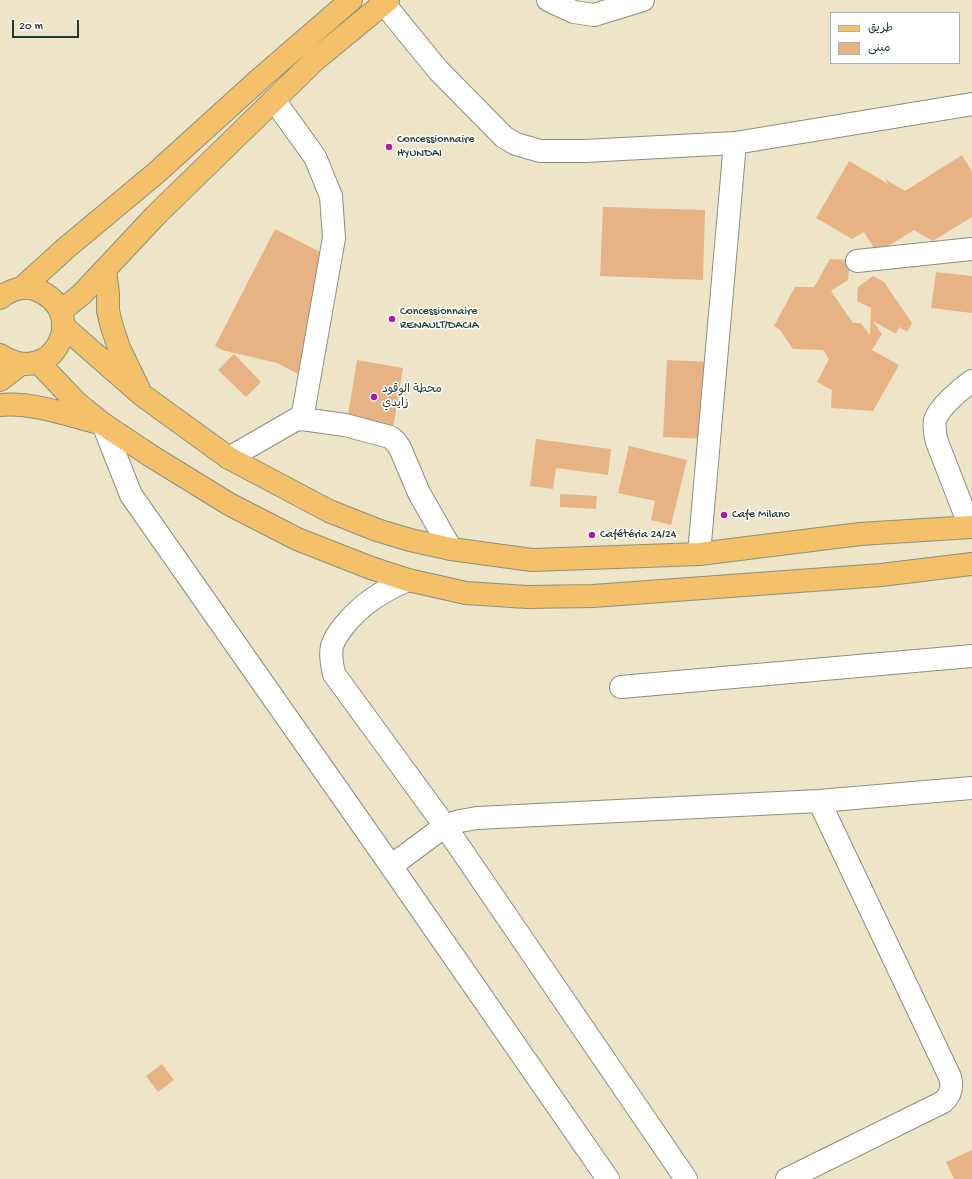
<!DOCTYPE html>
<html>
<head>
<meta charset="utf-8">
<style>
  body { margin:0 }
  #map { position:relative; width:972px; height:1179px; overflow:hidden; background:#eee5c8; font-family:"Gochi Hand","Playpen Sans Arabic",sans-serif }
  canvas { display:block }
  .legend { position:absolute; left:830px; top:12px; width:130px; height:52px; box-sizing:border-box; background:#fff; border:1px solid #a5b1ae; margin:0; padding:5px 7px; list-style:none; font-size:12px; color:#1f3d34 }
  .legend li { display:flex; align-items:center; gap:8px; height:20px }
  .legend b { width:20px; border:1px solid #a5b1ae }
  .scale { position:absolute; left:12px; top:20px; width:67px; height:18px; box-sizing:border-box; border:2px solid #1f3d34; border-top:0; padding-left:5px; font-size:12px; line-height:14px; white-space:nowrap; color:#1f3d34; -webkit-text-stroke:3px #fff; paint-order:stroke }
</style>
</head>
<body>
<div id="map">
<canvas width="972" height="1179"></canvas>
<ul class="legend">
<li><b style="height:5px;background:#f4c16a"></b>طريق</li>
<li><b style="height:11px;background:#e7b385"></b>مبنى</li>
</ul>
<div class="scale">20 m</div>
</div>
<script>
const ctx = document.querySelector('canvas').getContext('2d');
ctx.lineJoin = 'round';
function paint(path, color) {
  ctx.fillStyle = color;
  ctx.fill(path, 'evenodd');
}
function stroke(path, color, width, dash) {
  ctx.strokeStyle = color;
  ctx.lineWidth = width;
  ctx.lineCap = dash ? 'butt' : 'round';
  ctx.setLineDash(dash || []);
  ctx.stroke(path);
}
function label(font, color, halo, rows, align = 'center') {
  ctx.font = font + ' "Gochi Hand","Playpen Sans Arabic",sans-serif';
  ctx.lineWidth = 3;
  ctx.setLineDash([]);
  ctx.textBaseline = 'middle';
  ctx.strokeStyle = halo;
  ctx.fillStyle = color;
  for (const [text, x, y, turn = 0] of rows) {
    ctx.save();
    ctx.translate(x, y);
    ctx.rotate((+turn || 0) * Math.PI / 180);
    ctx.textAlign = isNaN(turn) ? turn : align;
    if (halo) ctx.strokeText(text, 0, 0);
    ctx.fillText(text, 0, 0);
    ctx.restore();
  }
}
const building = new Path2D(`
  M 962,155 L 972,172 L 972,217 L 933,241 L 914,230 L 877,253 L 864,232 L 852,239 L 816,218 L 849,161 L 888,184 L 885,179 L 905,191 Z
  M 603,207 L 705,210 L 703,280 L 600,276 Z
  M 275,229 L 332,258 L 307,376 L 298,374 L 277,363 L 222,350 L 215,346 Z
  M 830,259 L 850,260 L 848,280 L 831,291 L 853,323 L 861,323 L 870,335 L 871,308 L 857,301 L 858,287 L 873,276 L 884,282 L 912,323 L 907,332 L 899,327 L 896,334 L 873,321 L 882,334 L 872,350 L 899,365 L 873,411 L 831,408 L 832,390 L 817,382 L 829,359 L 823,350 L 793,349 L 780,330 L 774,326 L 795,287 L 814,287 Z
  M 936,272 L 972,276 L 972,313 L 931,308 Z
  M 234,354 L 261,382 L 246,397 L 218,370 Z
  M 357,360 L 403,368 L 392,435 L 346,427 Z
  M 667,360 L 711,362 L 708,439 L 663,437 Z
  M 536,439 L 611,449 L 608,475 L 556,468 L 553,489 L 530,486 Z
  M 629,446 L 687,460 L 671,525 L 651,520 L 655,501 L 618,493 Z
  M 560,494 L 597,496 L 596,509 L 560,507 Z
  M 162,1064 L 174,1080 L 158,1092 L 146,1076 Z
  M 972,1150 L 972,1179 L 954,1179 L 946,1162 Z`);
const minor = new Path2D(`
  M 381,0 L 438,70 L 504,137 L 516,144 L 540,151 L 585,151 L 735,143 L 972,104
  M 548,0 L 574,12 L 594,15 L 643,0
  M 274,100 L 315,157 L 331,196 L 334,238 L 302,419
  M 857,261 L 972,249
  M 103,424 L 131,495 L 391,866 L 608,1179
  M 229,458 L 295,420 L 302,419 L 345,425 L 390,437 L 396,442 L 400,448 L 419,493 L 451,549
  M 970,527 L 937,442 C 935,435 934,427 935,420 C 939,407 961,389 972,381
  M 699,554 L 735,143
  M 408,580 C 382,591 361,604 343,627 C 339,632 334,640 332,646 C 330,656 332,664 334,674 L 445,826 L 686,1179
  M 621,687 L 972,656
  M 391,866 L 445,826 L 460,821 L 477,818 L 819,801 L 972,788
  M 787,1179 L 943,1102 C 951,1095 953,1088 950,1077 L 819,801`);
const major = new Path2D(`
  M 22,288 L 66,248 L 156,173 L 262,77 L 351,0
  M 61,311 L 82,294 L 156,215 L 315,60 L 388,0`);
const highway = new Path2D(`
  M 105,270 L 108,294 L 108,311 L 112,327 L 119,348 L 138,387
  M 0,298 C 10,290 24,285 37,290 C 91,312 53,390 0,355
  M 63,326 L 142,395 L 229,458 L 329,511 L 377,530 L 410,540 L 451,549 L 532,560 L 645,556 L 699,554 L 860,534 L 972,527
  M 38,362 L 77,403 L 103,424 L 151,456 L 229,504 L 297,539 L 371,568 L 408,580 L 466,593 L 527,597 L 593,596 L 881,575 L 972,564
  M 0,380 L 21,364
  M 0,405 C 31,402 65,414 95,422`);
const markers = [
  [389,147,4,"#b5179e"],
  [392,319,4,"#b5179e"],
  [374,397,4,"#b5179e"],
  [724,515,4,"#b5179e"],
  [592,535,4,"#b5179e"]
];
const poiNames = [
  ["Concessionnaire",397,140],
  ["HYUNDAI",397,154],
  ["Concessionnaire",400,312],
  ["RENAULT/DACIA",400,326],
  ["محطة الوقود",382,390],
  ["زايدي",382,404],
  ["Cafe Milano",732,515],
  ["Cafétéria 24/24",600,535]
];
paint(building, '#e7b385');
stroke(minor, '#86917e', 24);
stroke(major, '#86917e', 24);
stroke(highway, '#86917e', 24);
stroke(minor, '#fff', 22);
stroke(major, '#f4c16a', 22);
stroke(highway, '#f4c16a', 22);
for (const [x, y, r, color] of markers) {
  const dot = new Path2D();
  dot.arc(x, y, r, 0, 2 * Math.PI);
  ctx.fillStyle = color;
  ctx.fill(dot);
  stroke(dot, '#fff', 1.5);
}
label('12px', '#1f3d34', '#fff', poiNames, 'left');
</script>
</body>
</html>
